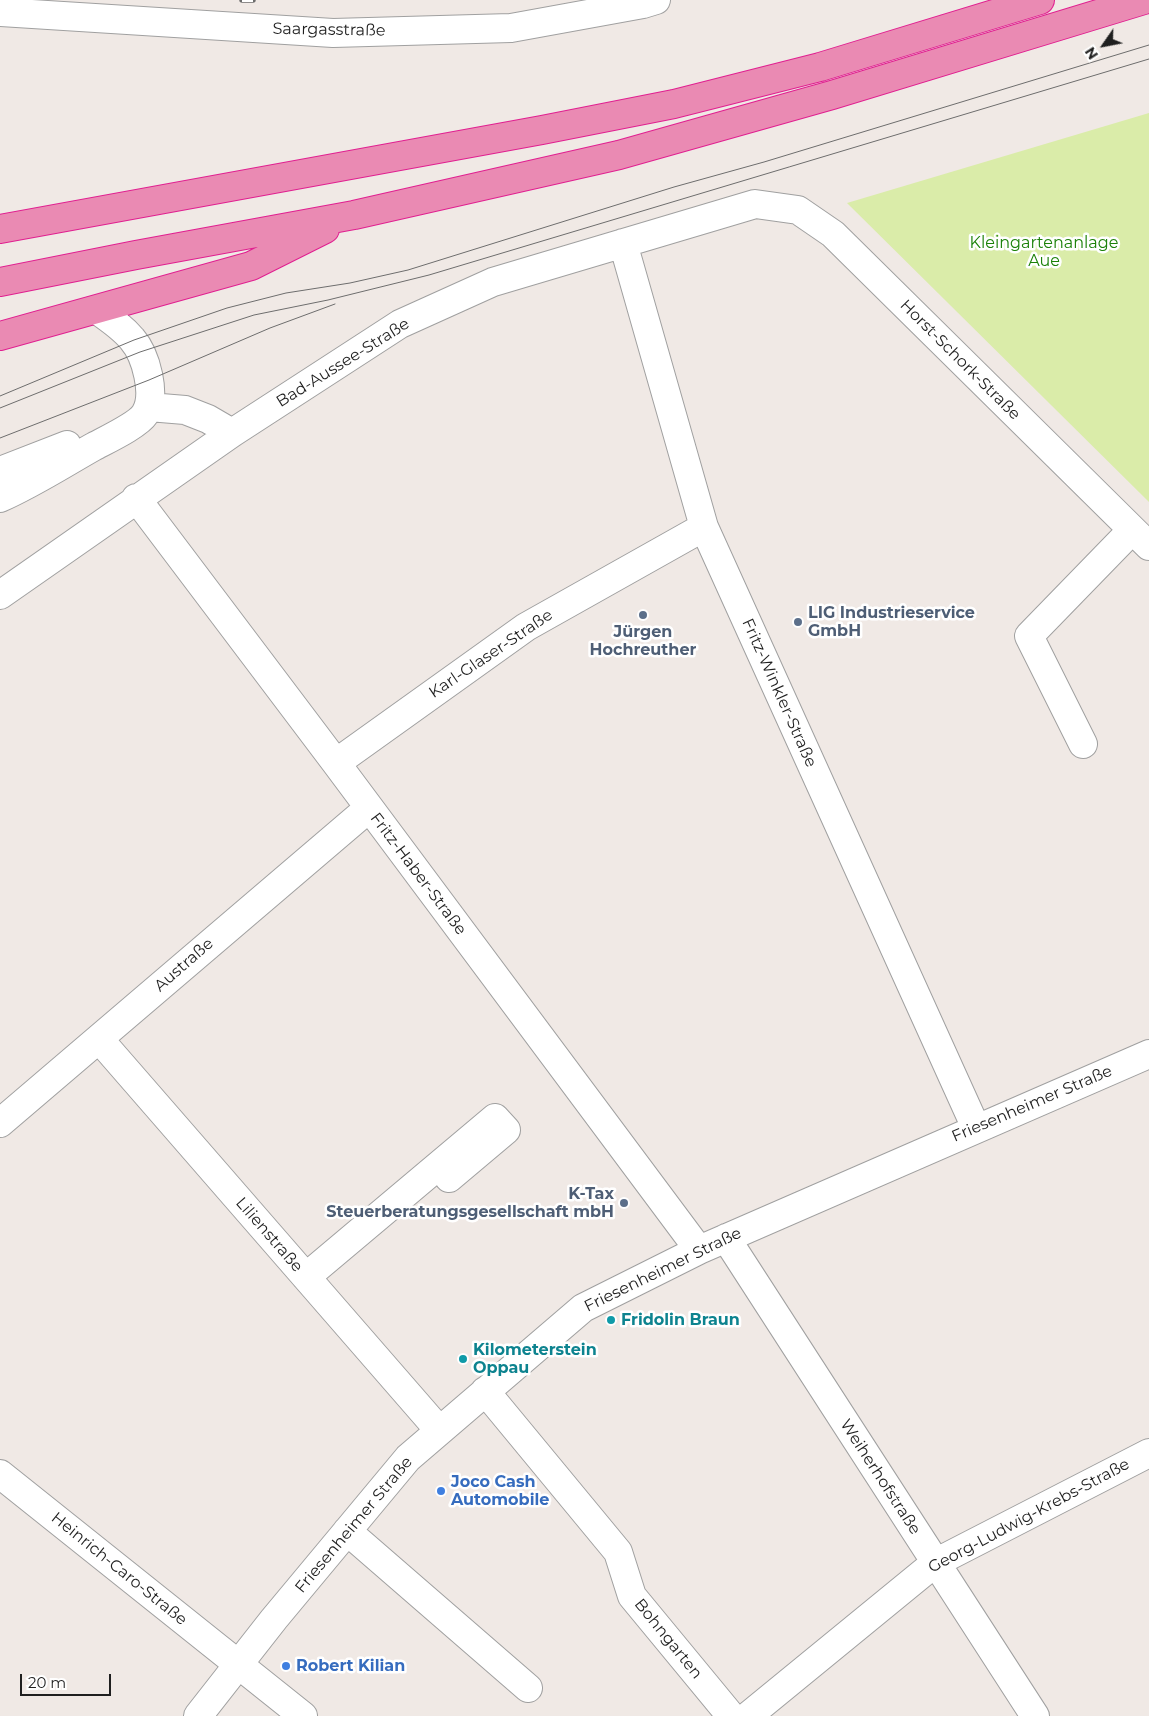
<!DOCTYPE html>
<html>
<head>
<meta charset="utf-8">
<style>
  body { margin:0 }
  #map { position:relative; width:1149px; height:1716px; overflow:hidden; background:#f0e9e5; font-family:Montserrat,sans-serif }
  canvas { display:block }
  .north { position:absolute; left:1079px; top:20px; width:50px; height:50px; -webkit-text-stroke:4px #fff; paint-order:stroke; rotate:237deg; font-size:14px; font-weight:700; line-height:20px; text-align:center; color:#1f1f1f }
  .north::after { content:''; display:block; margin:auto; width:18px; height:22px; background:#1f1f1f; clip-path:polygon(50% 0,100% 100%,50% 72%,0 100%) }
  .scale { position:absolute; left:20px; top:1674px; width:91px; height:22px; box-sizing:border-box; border:2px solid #1f1f1f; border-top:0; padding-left:6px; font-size:15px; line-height:18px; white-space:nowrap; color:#1f1f1f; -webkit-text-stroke:4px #fff; paint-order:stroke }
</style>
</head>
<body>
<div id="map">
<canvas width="1149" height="1716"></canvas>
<div class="north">N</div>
<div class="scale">20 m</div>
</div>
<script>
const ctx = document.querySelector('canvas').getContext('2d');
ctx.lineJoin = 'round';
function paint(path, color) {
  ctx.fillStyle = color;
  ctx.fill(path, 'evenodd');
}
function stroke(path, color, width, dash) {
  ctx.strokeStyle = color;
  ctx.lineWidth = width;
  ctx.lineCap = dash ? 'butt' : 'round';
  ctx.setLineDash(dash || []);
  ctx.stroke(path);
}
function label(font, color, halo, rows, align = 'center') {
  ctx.font = font + ' Montserrat,sans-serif';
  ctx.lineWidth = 5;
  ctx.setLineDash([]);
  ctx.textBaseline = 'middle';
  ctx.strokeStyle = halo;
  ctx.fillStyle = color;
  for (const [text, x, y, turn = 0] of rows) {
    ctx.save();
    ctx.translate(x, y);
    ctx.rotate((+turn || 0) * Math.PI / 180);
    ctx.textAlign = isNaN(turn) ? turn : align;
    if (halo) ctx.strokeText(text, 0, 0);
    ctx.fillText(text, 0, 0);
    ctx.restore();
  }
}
const grass = new Path2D(`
  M 1149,113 L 1149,502 L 847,203 Z`);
const minor = new Path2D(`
  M 0,12 L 333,33 L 511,28 L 643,4 L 656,0
  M 623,243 L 704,527 L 976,1128
  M 149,407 L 185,410 L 208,419 L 232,433
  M 0,471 L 67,445
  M 0,498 C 32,484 63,464 93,447 C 106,440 138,425 145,414 C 157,395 146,355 132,339 C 122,327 110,319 97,310
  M 136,498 L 336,763 L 699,1250
  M 0,595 L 232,433 L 400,324 L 493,282 L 755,204 L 798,210 L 833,234 L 1149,546
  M 1083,744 L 1029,636 L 1132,530
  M 336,763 L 526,627 L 704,527
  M 99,1039 L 439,1430
  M 0,1123 L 369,808
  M 726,1238 L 1035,1716
  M 306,1277 L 495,1118 L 506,1130 L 449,1178
  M 485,1391 L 618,1552 L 632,1596 L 731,1716
  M 0,1474 L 303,1716
  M 347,1531 L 528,1688
  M 198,1716 L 274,1619 L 408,1458 L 583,1308 L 699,1250 L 1149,1054
  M 748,1716 L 935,1563 L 1149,1453`);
const highway = new Path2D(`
  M 0,229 L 542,130 L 674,104 L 820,67 L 1040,0
  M 0,282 L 136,255 L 354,215 L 619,155 L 832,95 L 1144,0
  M 0,336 L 251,266 L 325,229`);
const tram = new Path2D(`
  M 0,396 L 134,340 L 227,308 L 286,293 L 350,283 L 408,270 L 674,187 L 764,162 L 1149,45
  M 0,408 L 140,352 L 254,315 L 328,300 L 429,275 L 1149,59
  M 0,438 L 149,380 L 270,328 L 335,304`);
const rail = new Path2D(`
  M 242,0 L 253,0`);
const markers = [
  [643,615,5,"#5c6f8a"],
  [798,622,5,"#5c6f8a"],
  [624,1203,5,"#5c6f8a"],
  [611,1320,5,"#0f9aa8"],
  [463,1359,5,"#0f9aa8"],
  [441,1491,5,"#3f7fe0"],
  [286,1666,5,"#3f7fe0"]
];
const streetNames = [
  ["Saargasstraße",329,30,1],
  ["Horst-Schork-Straße",960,360,45],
  ["Bad-Aussee-Straße",343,363,-32],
  ["Karl-Glaser-Straße",491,654,-34],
  ["Fritz-Winkler-Straße",779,693,66],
  ["Fritz-Haber-Straße",418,874,53],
  ["Austraße",184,965,-41],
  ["Friesenheimer Straße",1032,1104,-23],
  ["Lilienstraße",269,1235,49],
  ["Friesenheimer Straße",663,1270,-26],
  ["Weiherhofstraße",880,1477,57],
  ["Georg-Ludwig-Krebs-Straße",1029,1516,-28],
  ["Friesenheimer Straße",354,1525,-50],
  ["Heinrich-Caro-Straße",119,1569,39],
  ["Bohngarten",668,1639,51]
];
const parkNames = [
  ["Kleingartenanlage",1044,243],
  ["Aue",1044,261]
];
const serviceNames = [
  ["LIG Industrieservice",808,613],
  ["GmbH",808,631],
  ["Jürgen",643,632,"center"],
  ["Hochreuther",643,650,"center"],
  ["K-Tax",614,1194,"right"],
  ["Steuerberatungsgesellschaft mbH",614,1212,"right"]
];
const cultureNames = [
  ["Fridolin Braun",621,1320],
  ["Kilometerstein",473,1350],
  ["Oppau",473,1368]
];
const shopNames = [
  ["Joco Cash",451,1482],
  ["Automobile",451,1500],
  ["Robert Kilian",296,1666]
];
paint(grass, '#daeca9');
stroke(minor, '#a0a0a0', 30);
stroke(highway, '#e01f90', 30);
stroke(minor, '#fff', 28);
stroke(highway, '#ea8ab3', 28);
stroke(tram, '#6d6d6d', 1);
stroke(rail, '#6d6d6d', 5.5);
stroke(rail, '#fff', 4, [11]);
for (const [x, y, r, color] of markers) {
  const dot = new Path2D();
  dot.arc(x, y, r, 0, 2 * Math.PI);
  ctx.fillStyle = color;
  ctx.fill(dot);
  stroke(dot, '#fff', 2);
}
label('16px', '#1f1f1f', '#fff', streetNames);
label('16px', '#1b8108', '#fff', parkNames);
label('bold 16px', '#4e5e75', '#fff', serviceNames, 'left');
label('bold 16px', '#0d838f', '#fff', cultureNames, 'left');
label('bold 16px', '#366cbe', '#fff', shopNames, 'left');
</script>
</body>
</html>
